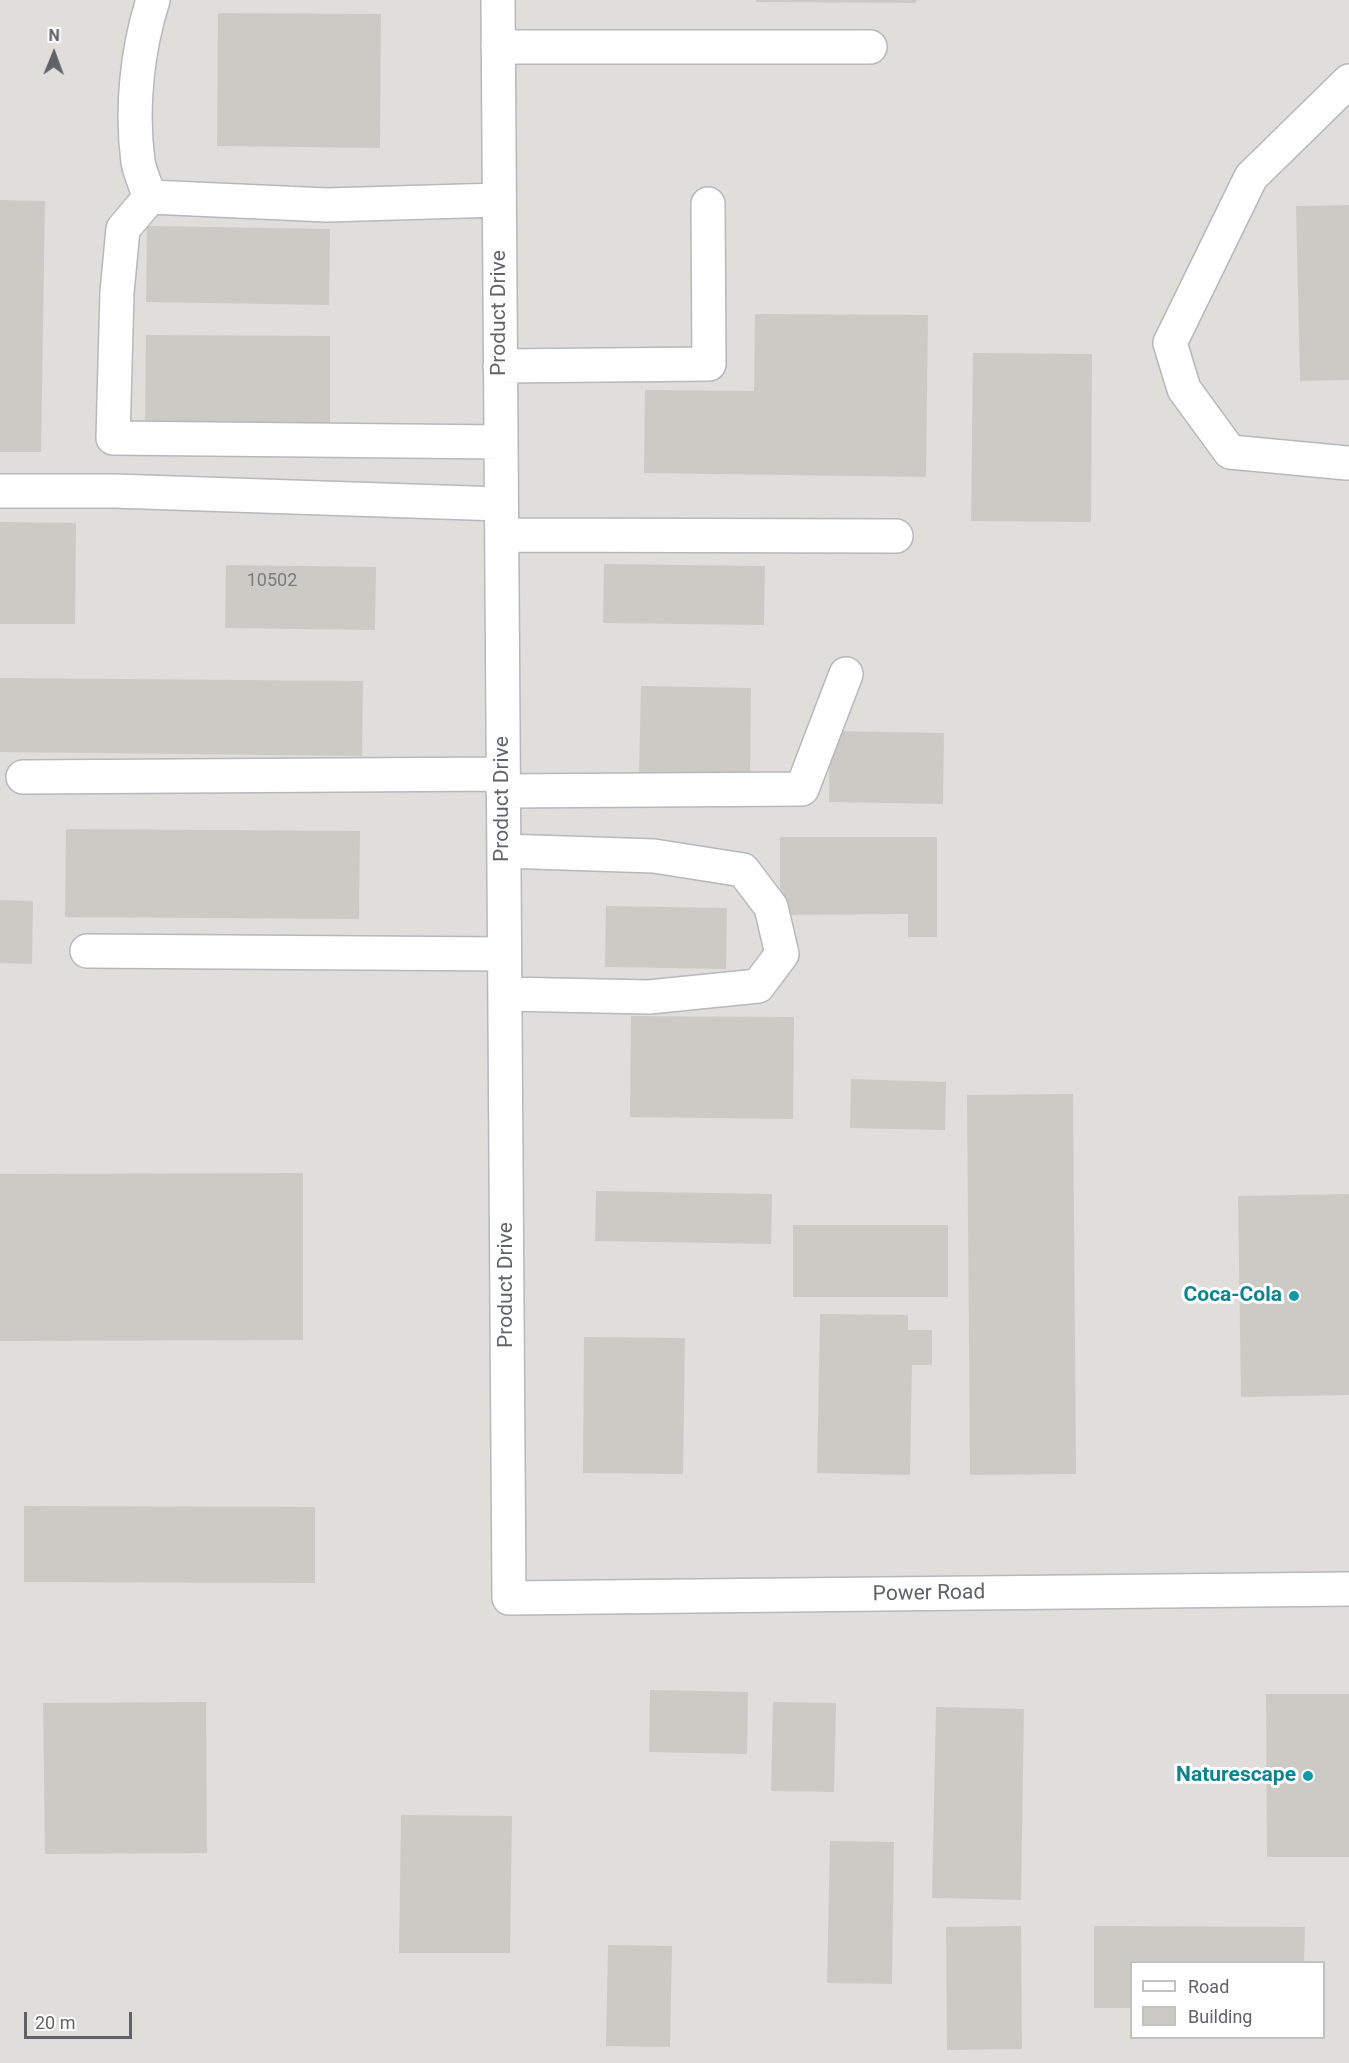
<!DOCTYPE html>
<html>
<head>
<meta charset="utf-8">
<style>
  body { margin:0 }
  #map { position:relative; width:1349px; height:2063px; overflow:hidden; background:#f1efe8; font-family:Roboto,sans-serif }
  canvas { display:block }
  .legend { position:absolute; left:1130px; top:1961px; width:195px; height:78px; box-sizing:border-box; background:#fff; border:2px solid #bfc1c3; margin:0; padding:8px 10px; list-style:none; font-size:18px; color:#5f6368 }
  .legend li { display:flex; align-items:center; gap:12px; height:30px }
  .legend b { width:30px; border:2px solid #bfc1c3 }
  .north { position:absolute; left:24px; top:24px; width:60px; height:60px; -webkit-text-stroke:4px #fff; paint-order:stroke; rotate:1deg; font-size:16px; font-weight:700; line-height:24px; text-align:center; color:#5f6368 }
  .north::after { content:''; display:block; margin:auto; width:21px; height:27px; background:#5f6368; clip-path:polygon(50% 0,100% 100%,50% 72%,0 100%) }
  .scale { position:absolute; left:24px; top:2012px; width:108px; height:27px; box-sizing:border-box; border:3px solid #5f6368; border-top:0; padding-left:8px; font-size:18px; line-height:21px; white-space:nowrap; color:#5f6368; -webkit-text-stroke:4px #fff; paint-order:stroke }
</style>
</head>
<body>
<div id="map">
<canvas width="1349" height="2063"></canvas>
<ul class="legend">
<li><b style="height:8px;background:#fff"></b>Road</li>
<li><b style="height:16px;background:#cccac5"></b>Building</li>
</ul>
<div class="north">N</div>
<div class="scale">20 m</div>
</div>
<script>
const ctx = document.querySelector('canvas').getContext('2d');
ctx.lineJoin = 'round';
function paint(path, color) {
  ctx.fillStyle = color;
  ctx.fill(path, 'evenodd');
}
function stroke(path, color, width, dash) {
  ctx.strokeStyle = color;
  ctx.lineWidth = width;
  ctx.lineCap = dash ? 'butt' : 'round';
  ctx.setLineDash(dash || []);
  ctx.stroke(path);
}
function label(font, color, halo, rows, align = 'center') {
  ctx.font = font + ' Roboto,sans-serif';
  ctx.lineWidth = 6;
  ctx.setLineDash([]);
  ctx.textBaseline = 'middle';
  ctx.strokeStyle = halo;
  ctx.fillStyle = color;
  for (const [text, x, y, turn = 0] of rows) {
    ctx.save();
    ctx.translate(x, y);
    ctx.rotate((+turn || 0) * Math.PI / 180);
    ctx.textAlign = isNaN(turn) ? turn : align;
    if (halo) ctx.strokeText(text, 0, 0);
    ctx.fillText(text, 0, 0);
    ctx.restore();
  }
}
const industrial = new Path2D(`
  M 0,0 L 1349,0 L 1349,2063 L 0,2063 ZM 1132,1962 L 1324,1962 L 1324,2038 L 1132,2038 Z`);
const building = new Path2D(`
  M 756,0 L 916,0 L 916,3 L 756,2 Z
  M 218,13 L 381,14 L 380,148 L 217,146 Z
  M 0,200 L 45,201 L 41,452 L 0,452 Z
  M 1349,205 L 1349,380 L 1300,381 L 1296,206 Z
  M 147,226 L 330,229 L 329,305 L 146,302 Z
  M 755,314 L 928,315 L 926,477 L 644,473 L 645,390 L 754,391 Z
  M 146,335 L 330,336 L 330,425 L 145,424 Z
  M 973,353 L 1092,354 L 1091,522 L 971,521 Z
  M 0,522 L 76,523 L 75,624 L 0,624 Z
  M 604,564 L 765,566 L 764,625 L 603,623 Z
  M 226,565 L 376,567 L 375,630 L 225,628 Z
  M 0,678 L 363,681 L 362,756 L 0,752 Z
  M 641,686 L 751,688 L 750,775 L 639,773 Z
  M 830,731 L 944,733 L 943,804 L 829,802 Z
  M 66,829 L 360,831 L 359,919 L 65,917 Z
  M 780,837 L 937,837 L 937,937 L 908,937 L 908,914 L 780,915 Z
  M 0,900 L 33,901 L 32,964 L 0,963 Z
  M 606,906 L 727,908 L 726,969 L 605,967 Z
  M 631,1016 L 794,1017 L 793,1119 L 630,1117 Z
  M 851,1079 L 946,1082 L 945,1130 L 850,1128 Z
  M 1073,1094 L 1076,1474 L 970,1475 L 967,1095 Z
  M 303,1173 L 303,1340 L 0,1341 L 0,1174 Z
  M 596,1191 L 772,1194 L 771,1244 L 595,1241 Z
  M 1349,1194 L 1349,1395 L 1241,1397 L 1238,1196 Z
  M 793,1225 L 948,1225 L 948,1297 L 793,1297 Z
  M 820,1314 L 908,1315 L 908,1330 L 932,1330 L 932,1365 L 912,1365 L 910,1475 L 817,1473 Z
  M 584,1337 L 685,1338 L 683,1474 L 583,1473 Z
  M 24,1506 L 315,1507 L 315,1583 L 24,1582 Z
  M 650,1690 L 748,1692 L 747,1754 L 649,1752 Z
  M 1266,1694 L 1349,1694 L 1349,1857 L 1267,1857 Z
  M 206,1702 L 207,1853 L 45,1854 L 43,1703 Z
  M 773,1702 L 836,1703 L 834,1792 L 771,1791 Z
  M 936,1707 L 1024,1709 L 1021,1900 L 932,1898 Z
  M 401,1815 L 512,1816 L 510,1953 L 399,1953 Z
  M 830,1841 L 894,1842 L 892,1984 L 827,1983 Z
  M 1021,1926 L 1022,2049 L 947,2050 L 946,1927 Z
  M 1094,1926 L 1305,1927 L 1304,1962 L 1132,1962 L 1132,2008 L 1094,2008 Z
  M 608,1945 L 672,1946 L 670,2047 L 606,2046 Z`);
const minor = new Path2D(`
  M 153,0 C 137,50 131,109 138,162 C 140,173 146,186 150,197 L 327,205 L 499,200
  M 498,0 L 509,1598 L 1349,1589
  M 498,47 L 870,47
  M 150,197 L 123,229 L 117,292 L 113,438 L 501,442
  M 500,366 L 709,364 L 708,204
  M 1347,463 L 1230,452 L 1184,389 L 1170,343 L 1251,177 L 1349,81
  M 0,491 L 114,491 L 501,504
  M 503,535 L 896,536
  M 23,777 L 503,774
  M 503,791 L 802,789 L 846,674
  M 504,851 L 654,856 L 743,870 L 771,907 L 782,954 L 758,986 L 649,997 L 505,994
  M 87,951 L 504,954`);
const markers = [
  [1294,1296,6,"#0f9aa8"],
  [1308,1776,6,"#0f9aa8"]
];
const numberNames = [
  ["10502",272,581]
];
const streetNames = [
  ["Product Drive",500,313,-90],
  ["Product Drive",503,799,-90],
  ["Product Drive",507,1285,-90],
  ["Power Road",929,1594,-1]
];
const cultureNames = [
  ["Coca-Cola",1282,1296],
  ["Naturescape",1296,1776]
];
paint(industrial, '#e0deda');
paint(building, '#cccac5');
stroke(minor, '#b5b8bc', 36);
stroke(minor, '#fff', 33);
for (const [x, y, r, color] of markers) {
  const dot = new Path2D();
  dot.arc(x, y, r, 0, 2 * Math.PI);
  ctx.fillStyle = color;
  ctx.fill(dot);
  stroke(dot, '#fff', 2);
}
label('18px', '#7a7d7f', null, numberNames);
label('21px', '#5f6368', '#fff', streetNames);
label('bold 21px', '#0d838f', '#fff', cultureNames, 'right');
</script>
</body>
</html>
